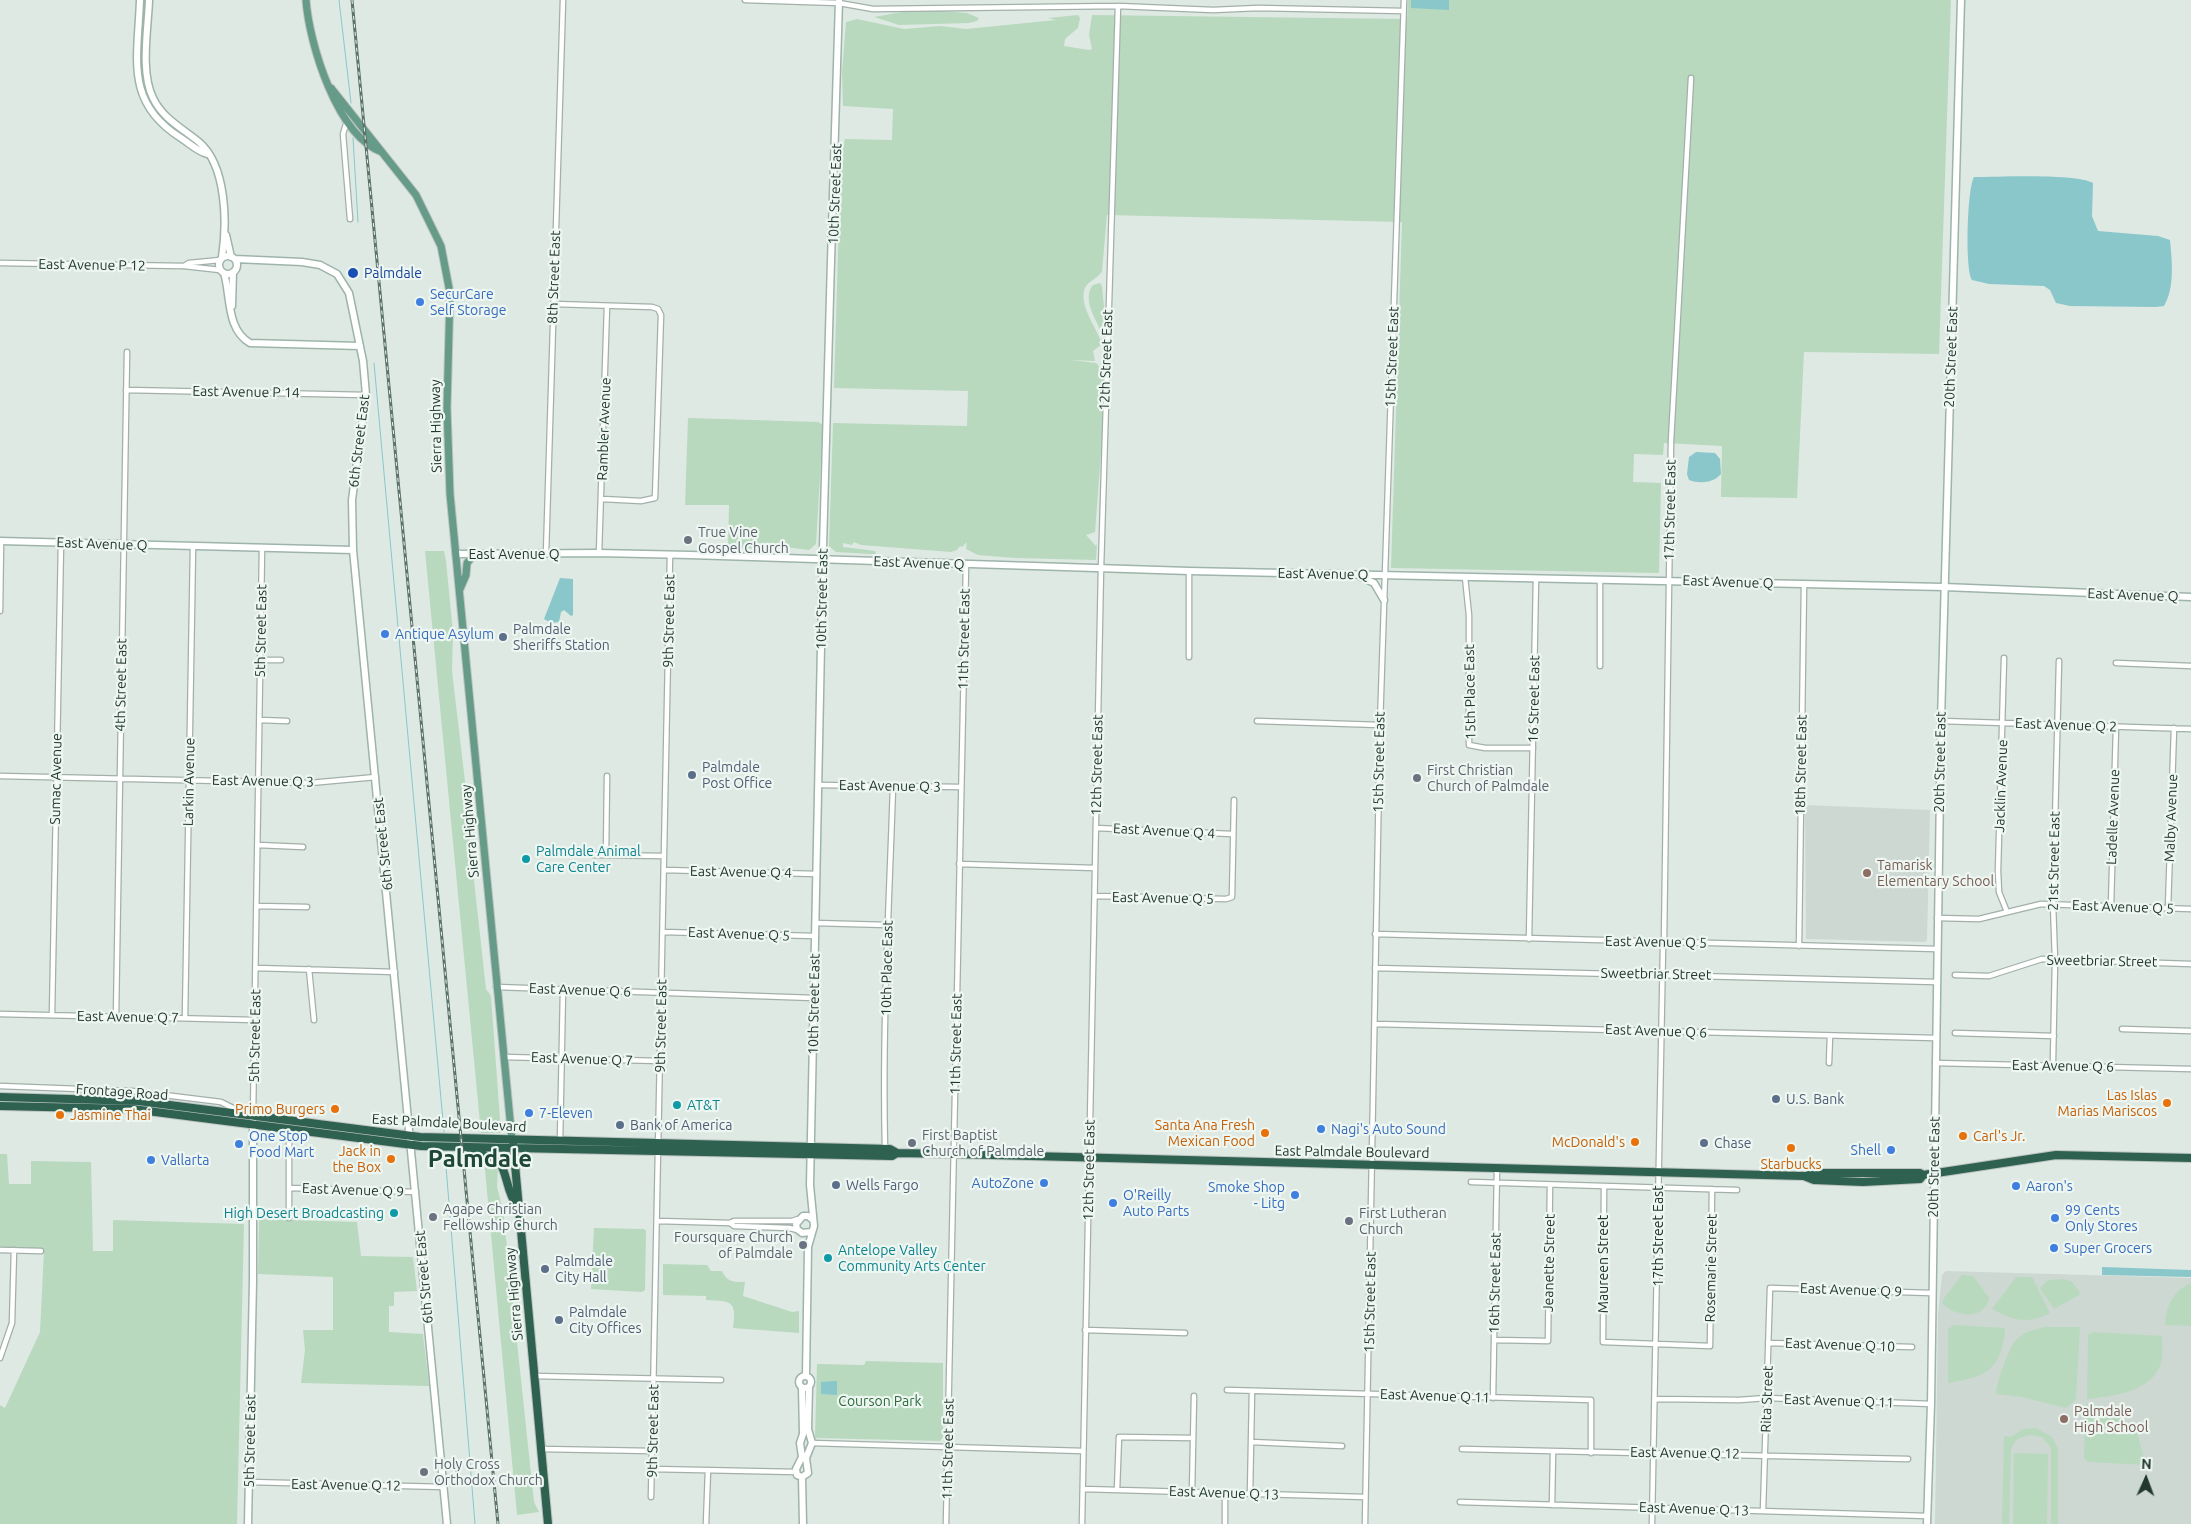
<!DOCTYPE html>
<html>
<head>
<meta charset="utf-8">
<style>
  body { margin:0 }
  #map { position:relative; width:2191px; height:1524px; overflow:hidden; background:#dee9e3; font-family:Ubuntu,sans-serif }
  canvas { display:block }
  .north { position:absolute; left:2121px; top:1454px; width:50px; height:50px; -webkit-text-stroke:4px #eef6f1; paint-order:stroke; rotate:2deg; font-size:14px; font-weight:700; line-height:20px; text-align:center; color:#21372f }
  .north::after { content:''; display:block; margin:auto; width:18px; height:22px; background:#21372f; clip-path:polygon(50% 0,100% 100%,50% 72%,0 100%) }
</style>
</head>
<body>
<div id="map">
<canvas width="2191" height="1524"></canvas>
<div class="north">N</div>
</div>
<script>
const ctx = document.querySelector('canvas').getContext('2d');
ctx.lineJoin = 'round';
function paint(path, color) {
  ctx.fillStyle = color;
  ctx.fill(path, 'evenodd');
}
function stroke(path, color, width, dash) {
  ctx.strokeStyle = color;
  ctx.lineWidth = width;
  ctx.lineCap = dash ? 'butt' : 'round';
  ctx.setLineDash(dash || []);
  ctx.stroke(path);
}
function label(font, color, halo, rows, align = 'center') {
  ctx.font = font + ' Ubuntu,sans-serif';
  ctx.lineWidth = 4.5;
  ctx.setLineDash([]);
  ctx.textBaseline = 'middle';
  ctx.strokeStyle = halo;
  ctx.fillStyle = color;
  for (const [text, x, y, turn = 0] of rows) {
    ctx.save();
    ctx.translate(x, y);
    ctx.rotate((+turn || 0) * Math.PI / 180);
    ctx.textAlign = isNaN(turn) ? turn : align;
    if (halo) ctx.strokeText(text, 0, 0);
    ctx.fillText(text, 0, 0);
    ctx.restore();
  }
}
const built = new Path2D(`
  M 1805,805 L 1930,810 L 1927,940 L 1925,942 L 1806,939 Z
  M 1946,1271 L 2191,1278 L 2191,1524 L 1935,1524 L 1938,1314 L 1942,1275 Z`);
const green = new Path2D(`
  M 1408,0 L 1951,0 L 1939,354 L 1804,352 L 1797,498 L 1721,497 L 1722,446 L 1664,443 L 1663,455 L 1634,454 L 1633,482 L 1661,483 L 1659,573 L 1391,568 L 1402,222 L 1107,215 L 1102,271 C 1098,279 1089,280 1085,288 C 1078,305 1097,328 1102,344 L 1093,351 L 1095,361 L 1071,360 L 1096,363 L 1104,372 L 1102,439 L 1095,532 L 1086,535 L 1096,546 L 1097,544 L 1096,560 L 1015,558 L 978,555 L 966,549 L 967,542 L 962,547 L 960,546 L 957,550 L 951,552 L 861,545 L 854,542 L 852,545 L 843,543 L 843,547 L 875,551 L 876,554 L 871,554 L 836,552 L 829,546 L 833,423 L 967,426 L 968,391 L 834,388 L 841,153 L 845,139 L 892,140 L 893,109 L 843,106 L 842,72 L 846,22 L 857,19 L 904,29 L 940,26 L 966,29 L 1056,20 L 1048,18 L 1078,15 L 1080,18 L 1078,28 L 1065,39 L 1064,46 L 1089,50 L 1092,49 L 1089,35 L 1092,15 L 1407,19 Z
  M 941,11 L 967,13 L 979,18 L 977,21 L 969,23 L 899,25 L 874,17 L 902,12 Z
  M 1100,283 L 1102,286 L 1105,317 L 1104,339 C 1100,324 1080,301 1093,285 Z
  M 688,418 L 818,422 L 823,425 L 816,544 L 809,550 L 777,546 L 767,549 L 728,548 L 729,505 L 685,505 Z
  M 425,551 L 444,551 L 446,561 L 453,633 L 452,671 L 466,790 L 464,790 L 486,989 L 491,996 L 501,1133 L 481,1133 Z
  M 0,1154 L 7,1154 L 9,1184 L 31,1184 L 31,1161 L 91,1162 L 93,1251 L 113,1251 L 113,1220 L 244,1224 L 237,1524 L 0,1524 L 0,1405 L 5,1408 L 40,1332 L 44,1250 L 0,1247 Z
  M 484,1159 L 491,1160 L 498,1167 L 497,1187 L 503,1210 L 534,1502 L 539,1512 L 517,1515 Z
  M 259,1219 L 357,1222 L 361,1256 L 413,1257 L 417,1291 L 394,1292 L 394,1306 L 389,1306 L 389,1332 L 423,1334 L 429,1386 L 301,1383 L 305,1350 L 303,1330 L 333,1330 L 333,1277 L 258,1274 Z
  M 594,1228 L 644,1229 L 646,1231 L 645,1290 L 642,1292 L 591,1289 Z
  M 663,1264 L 707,1265 L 711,1271 L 722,1271 C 727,1282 733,1282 745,1282 L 743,1296 L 792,1312 L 799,1311 L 799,1333 L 733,1328 C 737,1301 732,1301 706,1300 L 706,1296 L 663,1295 Z
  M 1962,1275 L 1973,1276 L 1989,1298 C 1985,1321 1955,1317 1942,1303 L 1944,1298 Z
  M 2016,1277 L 2032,1277 L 2050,1313 C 2028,1325 2012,1320 1992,1309 Z
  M 2064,1279 L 2072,1282 L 2081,1294 L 2054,1309 L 2040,1288 L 2048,1280 Z
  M 2191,1283 L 2191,1326 L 2165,1325 C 2166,1306 2173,1291 2191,1283 Z
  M 1954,1325 L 2005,1328 C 2002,1370 1986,1377 1948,1383 L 1948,1329 Z
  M 2044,1327 L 2080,1327 L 2076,1399 L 2066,1408 L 2022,1397 L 1996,1394 C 1997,1382 2008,1347 2018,1338 C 2025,1331 2034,1330 2044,1327 Z
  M 2094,1332 L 2162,1336 C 2162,1343 2163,1352 2162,1359 C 2155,1392 2115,1396 2087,1399 L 2088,1335 Z
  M 866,1361 L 943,1363 L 943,1437 L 940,1441 L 815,1438 L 817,1364 L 864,1365 Z
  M 2086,1404 L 2117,1412 L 2137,1433 L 2146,1465 L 2088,1462 L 2084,1458 Z
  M 2036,1428 L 2052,1437 L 2058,1449 L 2058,1524 L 2051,1524 L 2051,1448 L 2042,1437 L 2029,1435 L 2016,1440 L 2011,1449 L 2009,1524 L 2002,1524 L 2004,1436 L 2011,1437 L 2023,1429 Z
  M 2014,1453 L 2048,1454 L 2047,1524 L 2013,1524 Z`);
const water = new Path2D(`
  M 1411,0 L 1449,0 L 1449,10 L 1411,8 Z
  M 1974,177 C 1997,177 2076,173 2093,183 L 2092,216 L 2098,231 L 2158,236 L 2170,240 C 2172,260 2175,288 2164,306 L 2156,307 L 2070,306 L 2056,303 L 2050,290 L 2044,286 L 1989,284 L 1972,280 C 1965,270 1967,189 1974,177 Z
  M 1696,452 L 1715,453 L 1720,459 L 1721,474 C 1713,483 1700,484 1689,480 L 1687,474 L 1689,457 Z
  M 560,578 L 573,579 L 573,615 L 571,616 L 564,610 L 561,612 L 559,622 L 551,623 L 544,619 Z
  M 2102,1267 L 2191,1270 L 2191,1277 L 2102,1275 Z
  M 835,1381 L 837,1381 L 837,1395 L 821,1394 L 821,1382 Z`);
const stream = new Path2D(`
  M 339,0 L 351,103
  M 353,138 L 358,222
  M 374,363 L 444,1132
  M 445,1154 L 475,1524`);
const street = new Path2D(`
  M 745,0 L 839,3 L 873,9 L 1118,6 L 1213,10 L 1258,8 L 1403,11
  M 347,121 L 343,134 L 350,219
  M 0,263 L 184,266 L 220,270
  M 184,266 L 189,263 L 220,260
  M 554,304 L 652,307 L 658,309 L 661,315 L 655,498 L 641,501 L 602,499
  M 126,390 L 366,395
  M 599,553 L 607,306
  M 546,554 L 563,0
  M 1189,571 L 1189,657
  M 1465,577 L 1469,615 L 1469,745 L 1485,748 L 1533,748
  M 0,611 L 1,541
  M 2004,658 L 1998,871 L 1999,892 L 2007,912
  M 261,660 L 281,660
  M 2116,663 L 2191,666
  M 1600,666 L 1600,580
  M 260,720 L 287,721
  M 1257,721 L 1380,725
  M 1941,721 L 2191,729
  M 0,776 L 310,783 L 376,777
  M 819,785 L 960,787
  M 1096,828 L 1232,834
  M 258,845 L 303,847
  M 593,855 L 664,856
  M 606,855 L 607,776
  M 959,864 L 1095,868
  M 664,870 L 817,874
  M 1095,896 L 1226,899 L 1232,897 L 1234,800
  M 257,906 L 307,907
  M 2111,906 L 2116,727
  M 2168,908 L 2174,728
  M 1937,918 L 1979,919 L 2041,904 L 2191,909
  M 815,923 L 887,925
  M 663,932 L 815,936
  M 1375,934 L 1937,949
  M 1529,939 L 1536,579
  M 1664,942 L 1671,441 L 1691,78
  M 1799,946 L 1804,584
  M 256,968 L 395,972
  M 1375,968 L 1936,982
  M 309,969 L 314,1020
  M 1955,975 L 1989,976 L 2042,959 L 2191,964
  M 496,987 L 814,998
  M 0,1014 L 255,1020
  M 52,1015 L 61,543
  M 116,1017 L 127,352
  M 185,1018 L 193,547
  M 1376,1024 L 1935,1038
  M 2122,1029 L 2191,1031
  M 1955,1033 L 2054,1036
  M 504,1057 L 660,1061
  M 2053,1061 L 2055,960 L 2053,904 L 2059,661
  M 1829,1063 L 1830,1036
  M 1935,1063 L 2191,1069
  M 0,1086 L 132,1091 L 221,1102 L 235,1109 L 236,1113
  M 253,1116 L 262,548
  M 560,1141 L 563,990
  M 885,1149 C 882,1028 889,907 893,787
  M 1471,1182 L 1737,1190
  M 1604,1186 L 1603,1342 L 1710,1346 L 1712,1189
  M 290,1188 L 416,1192
  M 289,1218 L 289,1131
  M 658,1221 L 730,1223 L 734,1221 L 792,1221 L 798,1219
  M 730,1223 L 734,1226 L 789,1228 L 798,1230
  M 0,1250 L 41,1251
  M 1085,1330 L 1185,1333
  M 1494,1340 L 1548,1341 L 1550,1185
  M 1768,1343 L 1912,1347
  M 0,1358 L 12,1323 L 14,1250
  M 534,1376 L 721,1380
  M 1227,1390 L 1591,1400 L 1591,1453
  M 1493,1398 L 1497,1168
  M 1656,1399 L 1739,1400 L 1767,1398 L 1931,1404
  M 1251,1442 L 1342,1446
  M 812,1443 L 1083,1451
  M 541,1449 L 652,1451
  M 1462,1449 L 1908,1459
  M 652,1469 L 796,1472
  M 249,1482 L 444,1487
  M 1083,1489 L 1365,1497
  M 1117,1490 L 1119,1437 L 1193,1438
  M 1192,1492 L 1194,1396
  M 1250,1494 L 1252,1391
  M 651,1497 L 670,555
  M 1460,1502 L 1927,1516
  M 1552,1505 L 1553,1453
  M 1763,1511 L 1770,1288 L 1931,1293
  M 706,1524 L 708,1470
  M 946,1524 L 966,565
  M 1082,1524 L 1101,568 L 1118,6
  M 1225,1524 L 1225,1493
  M 1365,1524 L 1380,725 L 1404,0
  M 1652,1524 L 1663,947`);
const secondary = new Path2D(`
  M 140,0 C 138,58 124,102 181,138 C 190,144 197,151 207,154
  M 149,0 C 148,29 140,72 153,98 C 163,119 182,128 199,142 C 227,166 227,224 222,257
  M 226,235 L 231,257
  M219 265a9 9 0 1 1 18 0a9 9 0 1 1-18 0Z
  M 235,259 L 302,262 L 320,265 L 337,274 L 349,293 L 363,361 L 366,395 L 352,500 L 353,550 L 447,1524
  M 224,273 C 231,296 226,329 250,343 L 360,346
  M 232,306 L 233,272
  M 0,541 L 353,550
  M 456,554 L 599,553 L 690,555 L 1189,571 L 1944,587 L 2191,597
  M 1361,577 L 1374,583 L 1384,600
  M 811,1232 L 802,1233 L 797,1229 L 796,1224 L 803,1216 L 808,1216 L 813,1220
  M 806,1375 L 808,1247 L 814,1226 L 810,1185 C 815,973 818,760 823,548 C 827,365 834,183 839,0
  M799 1382a6 6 0 1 1 12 0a6 6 0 1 1-12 0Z
  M 802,1388 L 803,1434 L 800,1443 L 802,1457 L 796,1469 L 797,1475 L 802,1477 L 808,1473 L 806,1458 L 812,1443 L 808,1429 L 809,1388
  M 802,1477 L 803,1524
  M 248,1524 L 253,1281 L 253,1120
  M 1927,1524 L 1931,1404 L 1941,721 L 1961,0`);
const primary = new Path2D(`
  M 306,0 C 309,43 337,136 382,152
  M 331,88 L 416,195 L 441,246 L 450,293 L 447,408 L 450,494 L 512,1140
  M 460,589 L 466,575 L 467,563 L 472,557 L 484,554`);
const highway = new Path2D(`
  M 0,1097 L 138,1101 L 420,1137 L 890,1149 L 897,1153
  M 0,1106 L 132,1109 L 421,1146 L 892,1156 L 897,1153 L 954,1154 L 1804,1176 L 1814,1180 L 1863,1182 L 1920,1179 L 1923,1175
  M 513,1143 L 548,1524
  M 469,1148 L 476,1153 L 498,1159 C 508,1174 506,1191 517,1206
  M 1806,1176 L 1812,1173 L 1920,1173 L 1923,1175 L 2056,1155 L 2191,1158`);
const rail = new Path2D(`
  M 352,0 L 498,1524`);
const markers = [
  [353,273,6,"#1a4fb4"],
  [420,302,5,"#3f7fe0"],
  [688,540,5,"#6b7280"],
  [385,634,5,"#3f7fe0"],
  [503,637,5,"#5c6f8a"],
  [692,775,5,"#5c6f8a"],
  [1417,778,5,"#6b7280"],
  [526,859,5,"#0f9aa8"],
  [1867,873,5,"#8d6e63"],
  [1776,1099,5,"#5c6f8a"],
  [2167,1103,5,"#e8710a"],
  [677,1105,5,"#0f9aa8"],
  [335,1109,5,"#e8710a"],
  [529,1113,5,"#3f7fe0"],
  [60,1115,5,"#e8710a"],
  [620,1125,5,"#5c6f8a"],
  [1321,1129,5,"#3f7fe0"],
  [1265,1133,5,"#e8710a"],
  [1963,1136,5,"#e8710a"],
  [1635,1142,5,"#e8710a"],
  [912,1143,5,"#6b7280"],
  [1704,1143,5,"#5c6f8a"],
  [239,1144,5,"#3f7fe0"],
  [1791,1148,5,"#e8710a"],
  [1891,1150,5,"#3f7fe0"],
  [391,1159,5,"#e8710a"],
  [151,1160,5,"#3f7fe0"],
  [1044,1183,5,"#3f7fe0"],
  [836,1185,5,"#5c6f8a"],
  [2016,1186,5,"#3f7fe0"],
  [1295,1195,5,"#3f7fe0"],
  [1113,1203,5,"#3f7fe0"],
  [394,1213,5,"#0f9aa8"],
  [433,1217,5,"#6b7280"],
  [2055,1218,5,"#3f7fe0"],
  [1349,1221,5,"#6b7280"],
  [803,1245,5,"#6b7280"],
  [2054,1248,5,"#3f7fe0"],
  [828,1258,5,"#0f9aa8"],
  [545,1269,5,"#5c6f8a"],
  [559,1320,5,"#5c6f8a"],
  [2064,1419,5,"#8d6e63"],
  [424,1472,5,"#6b7280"]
];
const streetNames = [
  ["10th Street East",835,194,-88],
  ["East Avenue P 12",92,265,1],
  ["8th Street East",554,277,-88],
  ["15th Street East",1392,357,-88],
  ["20th Street East",1951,357,-88],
  ["12th Street East",1106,360,-88],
  ["East Avenue P 14",246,392,1],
  ["Sierra Highway",436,426,-91],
  ["Rambler Avenue",604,429,-88],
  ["6th Street East",359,441,-83],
  ["17th Street East",1670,510,-89],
  ["East Avenue Q",102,544,2],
  ["East Avenue Q",514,554],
  ["East Avenue Q",919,563,2],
  ["East Avenue Q",1323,574,1],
  ["East Avenue Q",1728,582,2],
  ["East Avenue Q",2133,595,2],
  ["10th Street East",822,599,-89],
  ["9th Street East",669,621,-89],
  ["5th Street East",261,631,-89],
  ["11th Street East",964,639,-89],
  ["4th Street East",121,685,-89],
  ["15th Place East",1470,692,-91],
  ["16 Street East",1534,699,-89],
  ["East Avenue Q 2",2066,725,2],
  ["15th Street East",1379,762,-89],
  ["20th Street East",1940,762,-89],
  ["12th Street East",1097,765,-89],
  ["18th Street East",1801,765,-89],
  ["Sumac Avenue",56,779,-89],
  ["East Avenue Q 3",263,781,1],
  ["Larkin Avenue",189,782,-89],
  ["East Avenue Q 3",890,786,1],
  ["Jacklin Avenue",2001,786,-88],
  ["Ladelle Avenue",2113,817,-88],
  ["Malby Avenue",2171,818,-88],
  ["Sierra Highway",470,831,-95],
  ["East Avenue Q 4",1164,831,3],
  ["6th Street East",383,844,-96],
  ["21st Street East",2054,861,-89],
  ["East Avenue Q 4",741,872,1],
  ["East Avenue Q 5",1163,898,1],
  ["East Avenue Q 5",2123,907,2],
  ["East Avenue Q 5",739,934,2],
  ["East Avenue Q 5",1656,942,1],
  ["Sweetbriar Street",2102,961,1],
  ["10th Place East",887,968,-89],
  ["Sweetbriar Street",1656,974,1],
  ["East Avenue Q 6",580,990,2],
  ["10th Street East",814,1004,-89],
  ["East Avenue Q 7",128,1017,1],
  ["9th Street East",661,1026,-89],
  ["East Avenue Q 6",1656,1031,2],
  ["5th Street East",255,1036,-89],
  ["11th Street East",956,1044,-89],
  ["East Avenue Q 7",582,1059,2],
  ["East Avenue Q 6",2063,1066,1],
  ["Frontage Road",122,1092,4],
  ["East Palmdale Boulevard",449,1123,3],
  ["East Palmdale Boulevard",1352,1152,1],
  ["20th Street East",1934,1167,-89],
  ["12th Street East",1089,1170,-89],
  ["East Avenue Q 9",353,1190,2],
  ["17th Street East",1658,1236,-90],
  ["Jeanette Street",1549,1263,-89],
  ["Maureen Street",1603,1264,-90],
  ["Rosemarie Street",1711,1268,-89],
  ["6th Street East",424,1277,-95],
  ["16th Street East",1495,1283,-89],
  ["East Avenue Q 9",1851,1290,2],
  ["Sierra Highway",514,1294,-95],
  ["15th Street East",1370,1302,-89],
  ["East Avenue Q 10",1840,1345,2],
  ["East Avenue Q 11",1435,1396,2],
  ["Rita Street",1767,1399,-88],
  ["East Avenue Q 11",1839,1401,2],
  ["9th Street East",653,1431,-89],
  ["5th Street East",250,1441,-89],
  ["11th Street East",948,1449,-89],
  ["East Avenue Q 12",1685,1453,1],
  ["East Avenue Q 12",346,1485,1],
  ["East Avenue Q 13",1224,1493,2],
  ["East Avenue Q 13",1694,1509,2]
];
const transitNames = [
  ["Palmdale",364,273]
];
const shopNames = [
  ["SecurCare",430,294],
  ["Self Storage",430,310],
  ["Antique Asylum",395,634],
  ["7-Eleven",539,1113],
  ["Nagi's Auto Sound",1331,1129],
  ["One Stop",249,1136],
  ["Food Mart",249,1152],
  ["Shell",1881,1150,"right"],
  ["Vallarta",161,1160],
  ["AutoZone",1034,1183,"right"],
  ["Aaron's",2026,1186],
  ["Smoke Shop",1285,1187,"right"],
  ["- Litg",1285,1203,"right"],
  ["O'Reilly",1123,1195],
  ["Auto Parts",1123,1211],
  ["99 Cents",2065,1210],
  ["Only Stores",2065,1226],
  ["Super Grocers",2064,1248]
];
const worshipNames = [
  ["True Vine",698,532],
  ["Gospel Church",698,548],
  ["First Christian",1427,770],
  ["Church of Palmdale",1427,786],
  ["First Baptist",922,1135],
  ["Church of Palmdale",922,1151],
  ["Agape Christian",443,1209],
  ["Fellowship Church",443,1225],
  ["First Lutheran",1359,1213],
  ["Church",1359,1229],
  ["Foursquare Church",793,1237,"right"],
  ["of Palmdale",793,1253,"right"],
  ["Holy Cross",434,1464],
  ["Orthodox Church",434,1480]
];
const serviceNames = [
  ["Palmdale",513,629],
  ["Sheriffs Station",513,645],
  ["Palmdale",702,767],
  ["Post Office",702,783],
  ["U.S. Bank",1786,1099],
  ["Bank of America",630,1125],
  ["Chase",1714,1143],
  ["Wells Fargo",846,1185],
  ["Palmdale",555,1261],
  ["City Hall",555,1277],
  ["Palmdale",569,1312],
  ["City Offices",569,1328]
];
const cultureNames = [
  ["Palmdale Animal",536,851],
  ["Care Center",536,867],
  ["AT&T",687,1105],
  ["High Desert Broadcasting",384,1213,"right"],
  ["Antelope Valley",838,1250],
  ["Community Arts Center",838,1266]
];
const educationNames = [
  ["Tamarisk",1877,865],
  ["Elementary School",1877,881],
  ["Palmdale",2074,1411],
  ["High School",2074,1427]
];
const foodNames = [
  ["Las Islas",2157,1095],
  ["Marias Mariscos",2157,1111],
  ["Primo Burgers",325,1109],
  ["Jasmine Thai",70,1115,"left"],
  ["Santa Ana Fresh",1255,1125],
  ["Mexican Food",1255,1141],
  ["Carl's Jr.",1973,1136,"left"],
  ["McDonald's",1625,1142],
  ["Jack in",381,1151],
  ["the Box",381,1167],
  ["Starbucks",1791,1164,"center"]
];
const parkNames = [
  ["Courson Park",880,1401]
];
const townNames = [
  ["Palmdale",480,1159]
];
paint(built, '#cdd8d2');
paint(green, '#b8d9bd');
paint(water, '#89c7cb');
stroke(stream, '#89c7cb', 1);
stroke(street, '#a2b0a9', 7);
stroke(secondary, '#9eb4aa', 9);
stroke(primary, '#bcc3c1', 9);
stroke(highway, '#bcc3c1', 10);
stroke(street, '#fff', 4.5);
stroke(secondary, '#fff', 6);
stroke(primary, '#659b88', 7);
stroke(highway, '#2f6151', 8);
stroke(rail, '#5b736a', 3);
stroke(rail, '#eef6f1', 1, [4]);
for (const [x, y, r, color] of markers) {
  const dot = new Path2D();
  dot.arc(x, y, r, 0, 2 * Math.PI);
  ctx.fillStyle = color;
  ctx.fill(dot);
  stroke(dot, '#eef6f1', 2);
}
label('14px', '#21372f', '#eef6f1', streetNames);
label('14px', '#164399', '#eef6f1', transitNames, 'left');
label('14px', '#366cbe', '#eef6f1', shopNames, 'left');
label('14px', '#5b616d', '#eef6f1', worshipNames, 'left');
label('14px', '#4e5e75', '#eef6f1', serviceNames, 'left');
label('14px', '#0d838f', '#eef6f1', cultureNames, 'left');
label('14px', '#785e54', '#eef6f1', educationNames, 'left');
label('14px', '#c56008', '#eef6f1', foodNames, 'right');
label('14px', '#2e6b3f', '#eef6f1', parkNames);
label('bold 24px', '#1e4739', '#eef6f1', townNames);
</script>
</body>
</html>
